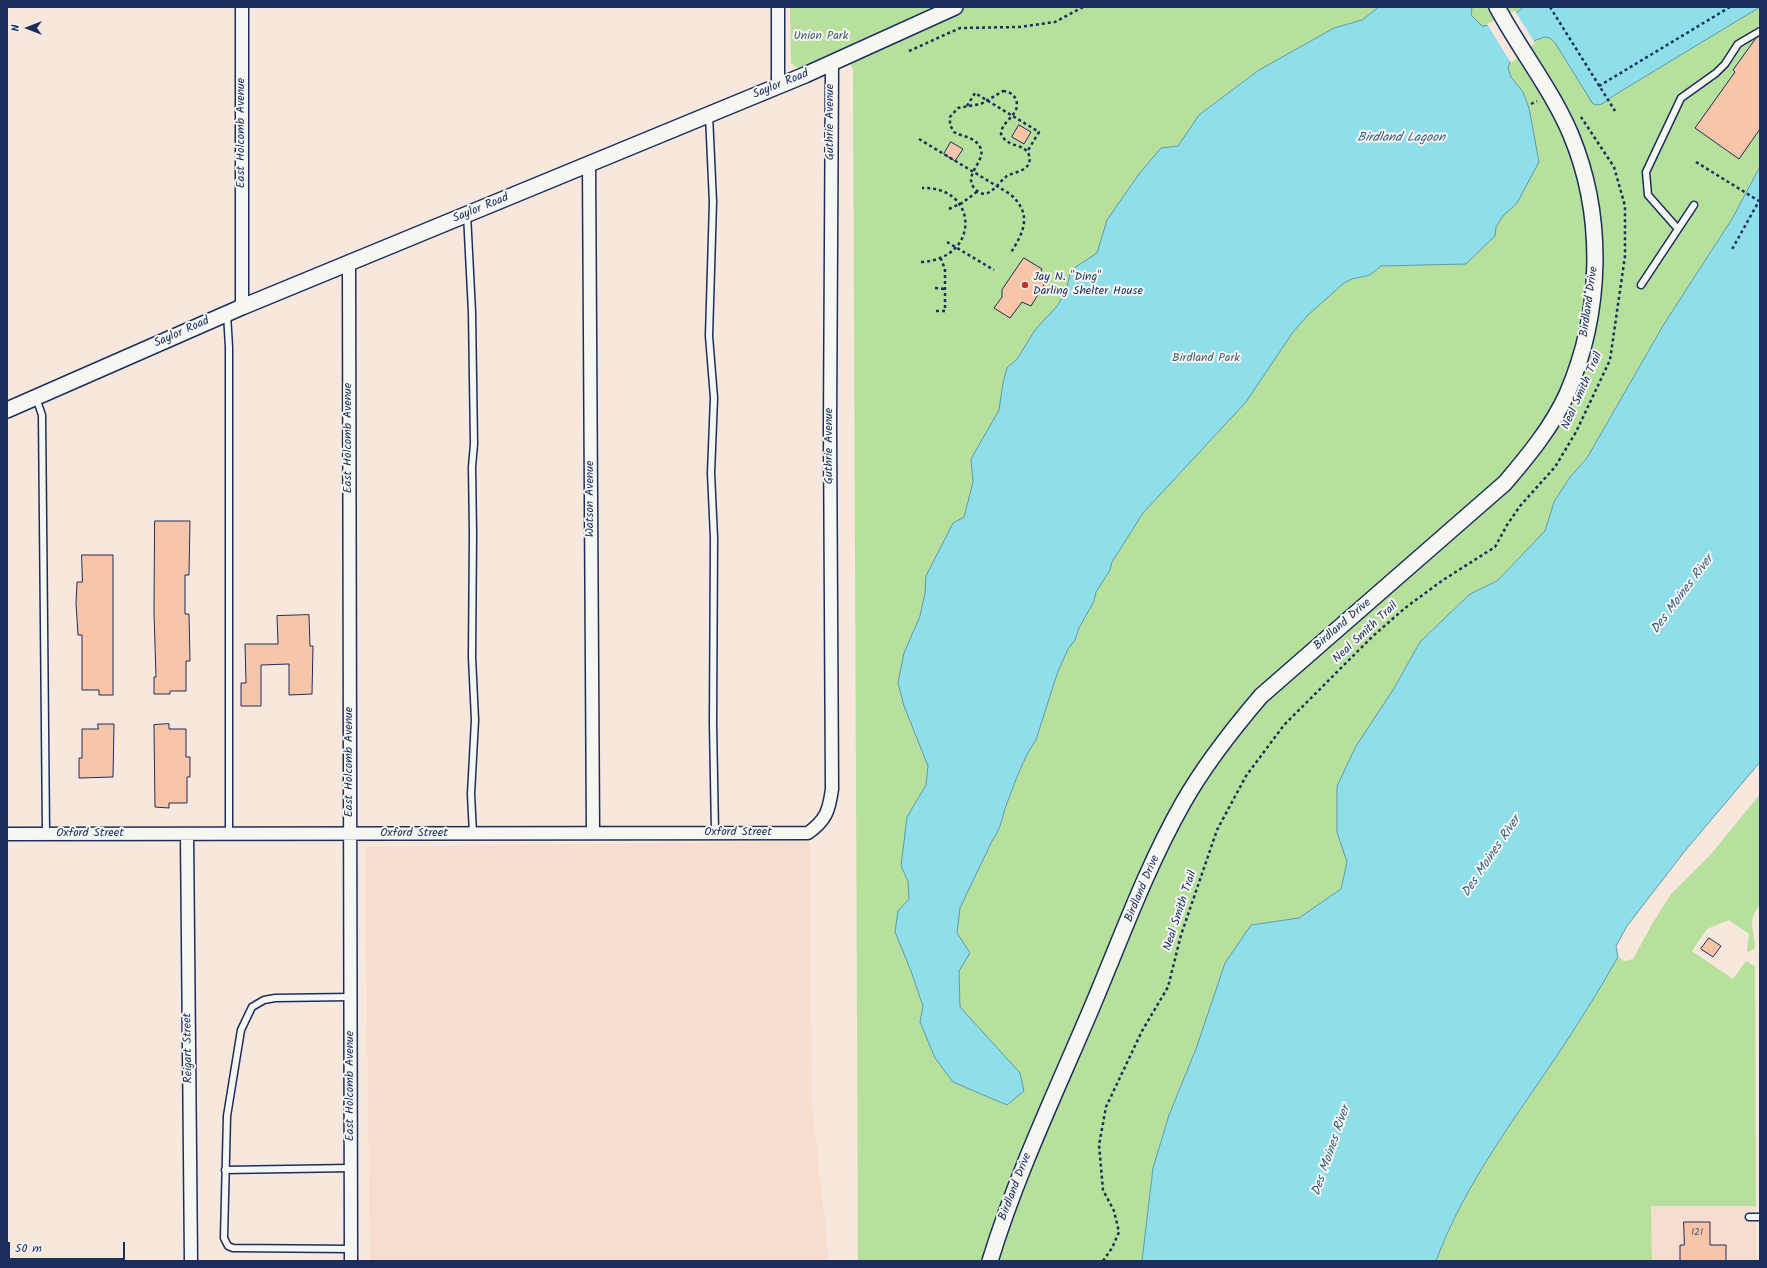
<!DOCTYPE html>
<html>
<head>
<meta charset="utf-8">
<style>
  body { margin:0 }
  #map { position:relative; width:1767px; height:1268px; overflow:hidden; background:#f7e7dc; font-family:Kalam,sans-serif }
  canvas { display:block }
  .frame { position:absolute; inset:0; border:8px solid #1b2f5e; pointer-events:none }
  .north { position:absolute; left:8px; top:8px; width:40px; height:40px; -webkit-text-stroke:3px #f6f6f2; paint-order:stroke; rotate:270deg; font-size:11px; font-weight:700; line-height:16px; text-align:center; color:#1b2f5e }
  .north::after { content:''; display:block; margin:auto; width:14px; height:18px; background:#1b2f5e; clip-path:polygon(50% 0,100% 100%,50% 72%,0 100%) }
  .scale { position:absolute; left:8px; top:1242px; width:117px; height:18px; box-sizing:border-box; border:2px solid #1b2f5e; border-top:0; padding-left:5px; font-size:12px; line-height:14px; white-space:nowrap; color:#1b2f5e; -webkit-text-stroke:3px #f6f6f2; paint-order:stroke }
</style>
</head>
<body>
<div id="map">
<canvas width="1767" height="1268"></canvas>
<div class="frame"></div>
<div class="north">N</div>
<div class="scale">50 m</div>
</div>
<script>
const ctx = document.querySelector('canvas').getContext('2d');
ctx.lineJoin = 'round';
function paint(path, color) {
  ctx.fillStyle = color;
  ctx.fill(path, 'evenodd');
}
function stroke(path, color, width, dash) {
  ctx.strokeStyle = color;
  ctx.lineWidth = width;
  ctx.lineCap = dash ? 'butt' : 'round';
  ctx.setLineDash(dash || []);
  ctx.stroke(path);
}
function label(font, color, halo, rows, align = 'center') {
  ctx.font = font + ' Kalam,sans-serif';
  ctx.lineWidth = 4;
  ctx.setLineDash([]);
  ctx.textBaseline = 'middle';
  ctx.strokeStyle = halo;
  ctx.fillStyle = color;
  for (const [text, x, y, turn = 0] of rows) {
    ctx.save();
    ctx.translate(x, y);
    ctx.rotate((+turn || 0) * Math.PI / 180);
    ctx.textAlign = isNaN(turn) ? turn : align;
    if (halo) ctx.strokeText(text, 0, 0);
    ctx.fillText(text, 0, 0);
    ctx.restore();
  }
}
const built = new Path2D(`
  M 810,841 L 812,1105 L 829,1261 L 370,1261 L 365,847 Z
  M 1651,1206 L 1756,1206 L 1756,1261 L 1652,1261 Z`);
const green = new Path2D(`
  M 790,7 L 1760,7 L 1760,167 L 1732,219 L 1664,324 L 1587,458 L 1570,477 L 1554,502 L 1545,531 L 1497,581 L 1470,594 L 1420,642 L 1393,690 L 1337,832 L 1348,862 L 1341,889 L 1299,918 L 1251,925 L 1196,1049 L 1169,1115 L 1153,1168 L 1142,1261 L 858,1261 L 853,70 L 847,57 L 803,69 L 797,68 L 791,63 Z
  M 1760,794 L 1760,905 C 1746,922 1755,929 1755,948 L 1749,952 L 1747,950 L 1749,934 L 1729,920 L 1707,929 L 1692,951 L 1733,979 L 1746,961 L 1755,966 L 1756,1206 L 1651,1206 L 1652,1261 L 1436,1261 C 1465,1182 1518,1115 1564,1045 C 1583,1016 1601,987 1618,957 L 1625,961 L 1633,959 L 1652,924 L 1671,894 L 1712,853 Z`);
const water = new Path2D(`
  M 1379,7 L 1472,7 L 1471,15 L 1482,26 C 1495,26 1514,15 1524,7 L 1760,7 L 1613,96 C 1607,101 1601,107 1593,104 L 1555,43 L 1550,38 L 1545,37 L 1536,40 L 1510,61 L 1508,68 L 1511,77 L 1523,92 L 1529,108 L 1539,162 L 1517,203 L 1502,217 L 1496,227 L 1495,236 L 1466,264 L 1381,266 L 1370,275 L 1352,279 L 1344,283 L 1308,315 L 1293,332 L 1246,402 L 1143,513 L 1112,562 L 1110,570 L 1096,592 L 1094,601 L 1079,628 L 1075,640 L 1068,649 L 1057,674 L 1036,740 C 1024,756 1014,785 1007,803 C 1002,817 1001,829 992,841 L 960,908 L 957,933 L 970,953 L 959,971 L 960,1007 L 1020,1073 L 1024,1091 L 1007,1105 L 953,1082 L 935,1058 L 920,1022 L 923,1006 L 911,971 L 895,932 L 898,911 L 909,899 L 908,881 L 901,866 L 907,817 L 926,785 L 928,766 L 904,706 L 898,683 L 904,653 L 920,616 L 925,593 L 926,576 L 953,523 L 964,517 L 973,482 L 971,459 L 999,410 L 1003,383 L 1007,368 L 1017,359 L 1035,330 L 1058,305 L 1067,287 L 1071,270 L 1097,253 L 1107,220 L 1139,174 L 1161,148 L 1178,146 L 1199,115 L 1259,70 L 1334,28 L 1362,20 Z
  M 1760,167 L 1760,762 L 1684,852 L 1627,926 L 1616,946 L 1618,957 C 1601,987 1583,1016 1564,1045 C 1518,1115 1465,1182 1436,1261 L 1142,1261 L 1153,1168 L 1169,1115 L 1196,1049 L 1225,963 L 1251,925 L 1299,918 L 1341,889 L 1347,862 L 1337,832 L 1337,786 L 1356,746 L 1393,690 L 1420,642 L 1470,594 L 1497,581 L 1545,531 L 1554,502 L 1570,477 L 1587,458 L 1664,324 L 1732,219 Z`);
const pier = new Path2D(`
  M 1515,11 L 1535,43 L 1511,63 L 1487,24 Z`);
const building = new Path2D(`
  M 1760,36 L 1760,129 L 1739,159 L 1695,128 L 1735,72 L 1733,70 L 1756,38 Z
  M 1019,125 L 1031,132 L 1024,144 L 1012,137 Z
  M 951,142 L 963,149 L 955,161 L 944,154 Z
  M 1024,258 L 1042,269 L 1039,275 L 1047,280 L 1031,306 L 1022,302 L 1010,318 L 994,308 L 1002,297 L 1002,290 Z
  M 155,521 L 190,521 L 189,575 L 185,575 L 185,614 L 189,614 L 190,661 L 186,661 L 186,691 L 170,691 L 170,694 L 154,694 L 154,677 L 156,677 L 154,613 Z
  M 82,555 L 113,555 L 113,695 L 99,695 L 99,690 L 82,690 L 82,635 L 78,635 L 76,603 L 77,582 L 82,582 Z
  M 309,615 L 310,646 L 313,646 L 312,694 L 289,695 L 289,664 L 261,665 L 261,706 L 241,706 L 241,683 L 246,683 L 245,644 L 278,644 L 277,616 Z
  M 98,724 L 114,724 L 113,777 L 79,778 L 79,758 L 82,758 L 82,729 L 98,729 Z
  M 169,724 L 169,729 L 186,729 L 186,757 L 190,757 L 190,777 L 187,777 L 187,803 L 169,803 L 169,808 L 155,807 L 154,725 Z
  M 1709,938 L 1721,946 L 1713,957 L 1701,949 Z
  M 1684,1222 L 1710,1222 L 1710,1245 L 1726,1245 L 1726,1261 L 1680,1261 L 1680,1245 L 1684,1245 Z`);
const path = new Path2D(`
  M 1550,7 L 1615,111
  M 909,51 L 960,28 L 1019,27 L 1055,22 L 1083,7
  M 1599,86 L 1730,7
  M 1003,91 C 1012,92 1017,97 1017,106 C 1015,118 1002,121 1001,134 C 1007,148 1025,143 1029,155 C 1033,171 1016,171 1007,176 C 998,182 988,203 975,189 C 960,173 994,158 976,142 C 971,137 961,136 954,132 L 950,125 L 950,117 L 958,108 L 981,104 Z
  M 1531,104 L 1537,101
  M 967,106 L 975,93 L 1039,132 L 1027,152
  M 919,139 L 1010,194 C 1033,214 1024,232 1010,254
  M 1696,162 L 1759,201 L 1731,251
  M 949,209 L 962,203 L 978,191
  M 947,242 L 994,270
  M 921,262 C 981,259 979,186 922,188
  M 935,288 L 945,289
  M 936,311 L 945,311 L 945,269 L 941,259
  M 1103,1261 L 1112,1248 L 1119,1232 L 1114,1211 L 1103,1190 L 1099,1145 L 1106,1107 L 1142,1031 L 1168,987 L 1181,935 L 1217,830 L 1246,776 L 1284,725 L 1373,636 L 1405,608 L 1443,580 L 1495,547 L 1507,525 L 1520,506 L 1555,467 L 1576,432 L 1610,360 L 1625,256 L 1625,206 L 1614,167 L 1581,117`);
const service = new Path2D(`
  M 709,115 L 713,202 L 709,336 L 714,398 L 711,473 L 714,538 L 713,723 L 715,833
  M 467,214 L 472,312 L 474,444 L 472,467 L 473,533 L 472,657 L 475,720 L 471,794 L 473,834
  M 1678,229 L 1648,195 L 1646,172 L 1681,98 L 1716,73 L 1725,64 L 1738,44 L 1760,31
  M 1641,285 L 1694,205
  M 227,314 L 229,347 L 229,835
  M 36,398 L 42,415 L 46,833
  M 351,997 L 275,998 L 264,1000 L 252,1007 L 241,1030 L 227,1116 L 224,1238 L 228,1246 L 233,1248 L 351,1249
  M 225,1170 L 351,1168
  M 1749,1217 L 1760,1217`);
const minor = new Path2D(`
  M 242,7 L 242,307
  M 778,7 L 778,86
  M 589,164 L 593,833
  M 349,263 L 351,1261
  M 7,834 L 808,833 C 826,820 829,811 832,789 L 830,426 L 832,64
  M 187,834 L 191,1261`);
const tertiary = new Path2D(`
  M 7,410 L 242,307 L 805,75 L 955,7
  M 990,1261 C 1016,1176 1054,1096 1089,1014 C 1119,944 1145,870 1183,803 C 1205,764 1232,730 1261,696 L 1505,483 C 1528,456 1552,427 1567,394 C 1602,313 1605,217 1571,135 C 1552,90 1520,50 1497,7`);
const markers = [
  [1025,285,4,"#c8321e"]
];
const numberNames = [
  ["121",1697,1233]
];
const parkNames = [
  ["Union Park",821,37],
  ["Birdland Park",1206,359]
];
const streetNames = [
  ["Saylor Road",781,85,-22],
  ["Guthrie Avenue",831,122,-90],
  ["East Holcomb Avenue",242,133,-90],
  ["Saylor Road",481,209,-22],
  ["Birdland Drive",1590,302,-82],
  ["Saylor Road",182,333,-24],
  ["Neal Smith Trail",1583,391,-66],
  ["East Holcomb Avenue",349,438,-90],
  ["Guthrie Avenue",830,446,-90],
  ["Watson Avenue",591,499,-90],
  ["Birdland Drive",1343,625,-41],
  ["Neal Smith Trail",1366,633,-43],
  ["East Holcomb Avenue",350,762,-90],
  ["Oxford Street",738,833],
  ["Oxford Street",90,834],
  ["Oxford Street",414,834],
  ["Birdland Drive",1143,889,-67],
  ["Neal Smith Trail",1181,911,-72],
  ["Reigart Street",189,1048,-91],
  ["East Holcomb Avenue",351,1086,-90],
  ["Birdland Drive",1016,1187,-69]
];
const poiNames = [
  ["Jay N. \"Ding\"",1033,278],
  ["Darling Shelter House",1033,292]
];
const waterNames = [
  ["Birdland Lagoon",1401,139],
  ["Des Moines River",1683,595,-53],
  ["Des Moines River",1492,857,-56],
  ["Des Moines River",1332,1151,-71]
];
paint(built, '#f7ddcd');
paint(green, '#b7e09c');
paint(water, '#8edfe9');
stroke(water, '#6099b1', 1);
paint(pier, '#f7e7dc');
paint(building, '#f8c5a9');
stroke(building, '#1b2f5e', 1);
stroke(service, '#1b2f5e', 9);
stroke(minor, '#1b2f5e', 15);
stroke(tertiary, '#1b2f5e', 18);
stroke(path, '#1b2f5e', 2.5, [3, 3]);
stroke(service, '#f6f6f2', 6);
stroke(minor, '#f6f6f2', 12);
stroke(tertiary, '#f6f6f2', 15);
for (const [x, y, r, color] of markers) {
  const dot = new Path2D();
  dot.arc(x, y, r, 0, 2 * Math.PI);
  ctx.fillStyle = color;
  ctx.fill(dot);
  stroke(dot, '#f6f6f2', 1.5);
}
label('10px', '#525471', null, numberNames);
label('12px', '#425b6e', '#f6f6f2', parkNames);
label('12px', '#1b2f5e', '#f6f6f2', streetNames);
label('12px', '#1b2f5e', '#f6f6f2', poiNames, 'left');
label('italic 13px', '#385b81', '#f6f6f2', waterNames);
</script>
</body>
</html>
